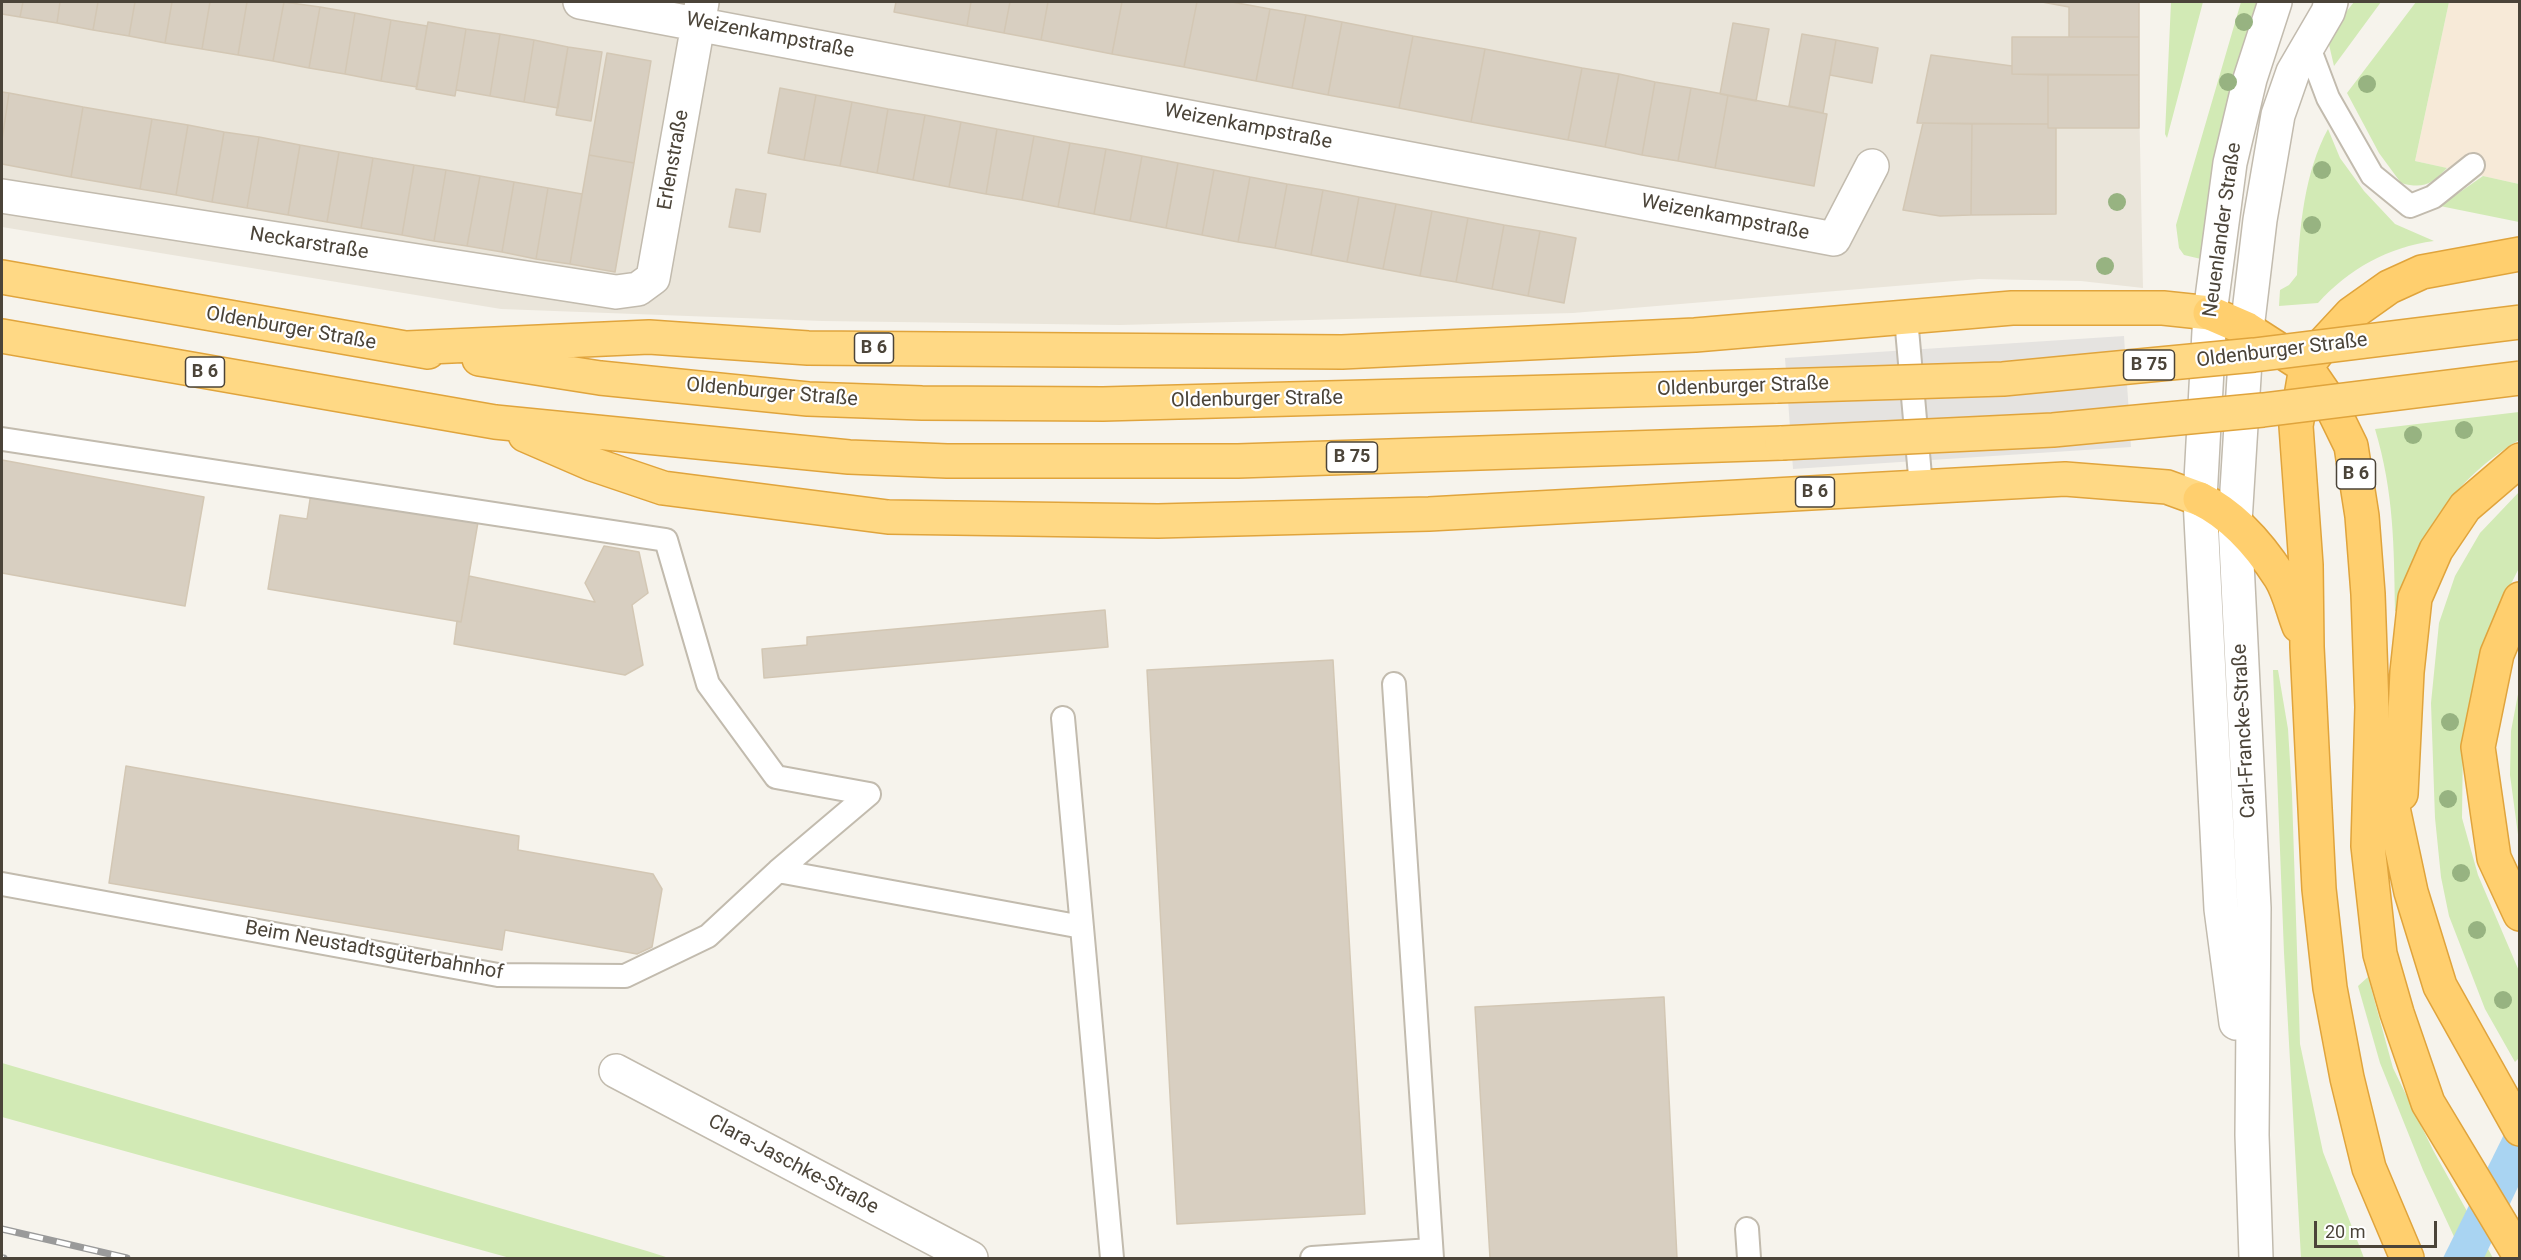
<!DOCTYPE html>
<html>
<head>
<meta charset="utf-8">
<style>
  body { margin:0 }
  #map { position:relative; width:2521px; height:1260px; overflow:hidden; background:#f6f3ec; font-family:Roboto,sans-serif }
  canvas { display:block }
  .frame { position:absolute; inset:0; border:3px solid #4b4439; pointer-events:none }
  .scale { position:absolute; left:2314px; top:1221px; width:123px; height:27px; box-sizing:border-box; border:3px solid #4b4439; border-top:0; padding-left:8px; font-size:18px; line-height:21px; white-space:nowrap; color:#4b4439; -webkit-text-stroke:4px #fff; paint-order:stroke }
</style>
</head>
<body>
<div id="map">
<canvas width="2521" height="1260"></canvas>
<div class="frame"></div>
<div class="scale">20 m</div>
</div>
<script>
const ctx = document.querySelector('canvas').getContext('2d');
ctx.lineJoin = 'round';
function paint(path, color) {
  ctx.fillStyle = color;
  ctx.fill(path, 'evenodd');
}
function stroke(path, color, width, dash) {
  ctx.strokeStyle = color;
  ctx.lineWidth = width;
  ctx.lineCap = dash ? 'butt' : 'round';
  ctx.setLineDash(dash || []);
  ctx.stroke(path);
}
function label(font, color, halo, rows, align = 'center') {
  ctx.font = font + ' Roboto,sans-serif';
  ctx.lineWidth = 4.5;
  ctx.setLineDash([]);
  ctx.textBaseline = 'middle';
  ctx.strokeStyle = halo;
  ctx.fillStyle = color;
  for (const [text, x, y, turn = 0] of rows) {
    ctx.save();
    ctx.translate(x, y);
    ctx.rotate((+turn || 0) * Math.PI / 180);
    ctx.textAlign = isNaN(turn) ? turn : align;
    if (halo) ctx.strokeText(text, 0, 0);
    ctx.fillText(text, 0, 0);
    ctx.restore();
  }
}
const residential = new Path2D(`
  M 2,2 L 2137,2 L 2143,288 L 2081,281 L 1979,279 L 1573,313 L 1120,325 L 822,321 L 501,309 L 2,227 Z`);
const commercial = new Path2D(`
  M 2449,2 L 2519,2 L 2519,184 L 2415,161 Z`);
const green = new Path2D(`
  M 2171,2 L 2203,2 L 2167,138 L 2165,134 Z
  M 2241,2 L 2262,2 L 2201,259 L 2184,255 L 2179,248 L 2176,225 Z
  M 2354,2 L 2381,2 L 2334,66 L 2327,36 Z
  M 2416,2 L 2449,2 L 2415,161 L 2447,168 C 2431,185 2423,189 2401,183 L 2379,153 L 2347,93 Z
  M 2328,129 L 2340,158 L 2364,191 L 2395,224 L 2434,241 C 2388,247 2349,269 2318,303 L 2279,306 L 2280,290 L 2289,285 L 2297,275 C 2300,227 2304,173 2328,129 Z
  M 2483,176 L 2519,184 L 2519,222 L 2440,206 Z
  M 2519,412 L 2519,440 C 2473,467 2433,511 2414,561 C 2408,577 2404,594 2399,611 L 2395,611 C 2394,546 2394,493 2375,429 Z
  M 2519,492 L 2519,568 L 2501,604 L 2463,738 L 2462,818 L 2478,875 L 2519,971 L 2519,1058 L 2515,1062 L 2485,1009 L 2449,916 L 2441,877 L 2435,818 L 2431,703 L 2439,623 L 2455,576 L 2480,533 Z
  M 2273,670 L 2278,670 L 2288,729 L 2292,794 L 2300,1044 L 2323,1152 L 2364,1258 L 2301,1258 L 2284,953 Z
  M 2519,689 L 2519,842 L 2510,775 L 2511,731 Z
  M 2368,977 L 2393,1068 L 2433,1150 L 2493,1258 L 2464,1258 L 2423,1170 L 2380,1063 L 2358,986 Z
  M 2,1063 L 647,1251 L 669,1258 L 510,1258 L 2,1117 Z`);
const parking = new Path2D(`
  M 2124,336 L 2131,447 L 1793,469 L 1785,358 Z`);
const water = new Path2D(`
  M 2519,1104 L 2519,1185 L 2484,1258 L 2443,1258 Z`);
const building = new Path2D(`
  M 2,2 L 23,2 L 20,17 L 2,14 Z
  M 23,2 L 60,2 L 57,23 L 20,17 Z
  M 60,2 L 98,2 L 93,30 L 57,23 Z
  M 98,2 L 135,2 L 129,36 L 93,30 Z
  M 135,2 L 172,2 L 165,43 L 129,36 Z
  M 172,2 L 210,2 L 202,49 L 165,43 Z
  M 210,2 L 247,2 L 238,55 L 202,49 Z
  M 247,2 L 284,2 L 273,61 L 238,55 Z
  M 284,2 L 320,7 L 309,68 L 273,61 Z
  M 896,2 L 971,2 L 967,26 L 894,12 Z
  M 971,2 L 1010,2 L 1004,33 L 967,26 Z
  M 1010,2 L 1048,2 L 1041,40 L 1004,33 Z
  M 1048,2 L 1122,2 L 1112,54 L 1041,40 Z
  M 1122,2 L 1197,2 L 1184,67 L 1112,54 Z
  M 1197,2 L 1232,2 L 1270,9 L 1256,81 L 1184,67 Z
  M 2042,2 L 2139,2 L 2139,37 L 2069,37 L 2069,7 Z
  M 320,7 L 355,13 L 345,74 L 309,68 Z
  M 1270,9 L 1306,15 L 1292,88 L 1256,81 Z
  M 355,13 L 391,20 L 381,81 L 345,74 Z
  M 1306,15 L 1342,22 L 1328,95 L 1292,88 Z
  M 391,20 L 427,26 L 417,87 L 381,81 Z
  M 428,22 L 466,29 L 455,96 L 416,89 Z
  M 1342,22 L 1413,36 L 1399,108 L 1328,95 Z
  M 1733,23 L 1769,29 L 1756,101 L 1720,94 Z
  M 466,29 L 500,34 L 490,96 L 456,90 Z
  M 500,34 L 534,40 L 524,102 L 490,96 Z
  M 1802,34 L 1836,40 L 1823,113 L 1789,106 Z
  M 1413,36 L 1485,49 L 1471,122 L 1399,108 Z
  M 2012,37 L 2139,37 L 2139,75 L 2012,74 Z
  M 534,40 L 568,47 L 558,108 L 524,102 Z
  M 1836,40 L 1878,48 L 1872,83 L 1830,75 Z
  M 568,47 L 602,52 L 591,121 L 556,115 Z
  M 1485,49 L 1582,68 L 1568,140 L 1471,122 Z
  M 607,53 L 651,61 L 634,163 L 589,155 Z
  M 1931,55 L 2012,66 L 2012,74 L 2048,75 L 2048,124 L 1917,123 Z
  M 1582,68 L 1619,74 L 1605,147 L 1568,140 Z
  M 1619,74 L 1655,82 L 1642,155 L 1605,147 Z
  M 2048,75 L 2139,75 L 2139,128 L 2048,128 Z
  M 1655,82 L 1691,88 L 1678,161 L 1642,155 Z
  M 780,88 L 816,95 L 804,160 L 768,153 Z
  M 1691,88 L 1728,95 L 1715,168 L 1678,161 Z
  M 2,92 L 9,93 L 2,140 Z
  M 9,93 L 83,107 L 71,177 L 2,164 L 2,140 Z
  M 816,95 L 852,102 L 840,166 L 804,160 Z
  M 1728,95 L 1827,114 L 1814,186 L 1715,168 Z
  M 852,102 L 888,109 L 877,173 L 840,166 Z
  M 83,107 L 152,119 L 140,189 L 71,177 Z
  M 888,109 L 925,115 L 913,180 L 877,173 Z
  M 925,115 L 961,122 L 949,187 L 913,180 Z
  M 152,119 L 188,125 L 176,195 L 140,189 Z
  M 961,122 L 997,129 L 986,194 L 949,187 Z
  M 1923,123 L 1972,124 L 1971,215 L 1940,216 L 1903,210 Z
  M 1972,124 L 2048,124 L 2048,128 L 2056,128 L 2056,214 L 1971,215 Z
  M 188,125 L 224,132 L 212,202 L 176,195 Z
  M 997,129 L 1034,136 L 1022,200 L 986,194 Z
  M 224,132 L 259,137 L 247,208 L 212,202 Z
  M 1034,136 L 1070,143 L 1058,207 L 1022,200 Z
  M 259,137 L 300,145 L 288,215 L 247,208 Z
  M 1070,143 L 1106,149 L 1094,214 L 1058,207 Z
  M 300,145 L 339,152 L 327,222 L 288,215 Z
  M 1106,149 L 1142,156 L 1130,221 L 1094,214 Z
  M 339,152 L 373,158 L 361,228 L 327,222 Z
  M 589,155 L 634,163 L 615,272 L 570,264 Z
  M 1142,156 L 1178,163 L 1166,228 L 1130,221 Z
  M 373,158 L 414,165 L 402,235 L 361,228 Z
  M 1178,163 L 1214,170 L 1202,235 L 1166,228 Z
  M 414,165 L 446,170 L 434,241 L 402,235 Z
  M 446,170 L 480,176 L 467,246 L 434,241 Z
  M 1214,170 L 1250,177 L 1238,242 L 1202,235 Z
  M 480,176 L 514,182 L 502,252 L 467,246 Z
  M 1250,177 L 1287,184 L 1275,248 L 1238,242 Z
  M 514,182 L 548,188 L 536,259 L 502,252 Z
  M 1287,184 L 1323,190 L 1311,255 L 1275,248 Z
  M 548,188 L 582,194 L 570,264 L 536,259 Z
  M 736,189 L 766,194 L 760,232 L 729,227 Z
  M 1323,190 L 1359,197 L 1347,262 L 1311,255 Z
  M 1359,197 L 1396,204 L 1383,269 L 1347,262 Z
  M 1396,204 L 1432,211 L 1420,276 L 1383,269 Z
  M 1432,211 L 1468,218 L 1456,282 L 1420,276 Z
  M 1468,218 L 1504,225 L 1492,289 L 1456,282 Z
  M 1504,225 L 1540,231 L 1528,296 L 1492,289 Z
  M 1540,231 L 1576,238 L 1564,303 L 1528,296 Z
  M 2,460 L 204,497 L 185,606 L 2,573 Z
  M 311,493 L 478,522 L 461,622 L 268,589 L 280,515 L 307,519 Z
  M 604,546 L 639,552 L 648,593 L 632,605 L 643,665 L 625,675 L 454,644 L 457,621 L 461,622 L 469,576 L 595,602 L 585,583 Z
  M 1105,610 L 1108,647 L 764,678 L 762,649 L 807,645 L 807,637 Z
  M 1333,660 L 1365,1214 L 1177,1224 L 1147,670 Z
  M 126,766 L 519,836 L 518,850 L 653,874 L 662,889 L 652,947 L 637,954 L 505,930 L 502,950 L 109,883 Z
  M 1664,997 L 1677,1258 L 1490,1258 L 1475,1007 Z`);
const service = new Path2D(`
  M 2308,45 L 2328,98 L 2372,175 L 2410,206 L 2433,197 L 2473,165
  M 1906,318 L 1921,487
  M 2,439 L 666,540 L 708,684 L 776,777 L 869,794
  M 1394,684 L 1432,1258
  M 1063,718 L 1112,1258
  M 778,871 L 1082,927
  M 2,884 L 498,975 L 625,976 L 708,936 L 778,871 L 869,794
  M 1747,1229 L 1749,1258
  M 1312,1258 L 1431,1250`);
const minor = new Path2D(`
  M 580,2 L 1834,239 L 1872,166
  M 2,196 L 616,292 L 638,289 L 653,278 L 702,2
  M 616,1071 L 971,1258`);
const tertiary = new Path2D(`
  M 2236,1023 L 2221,909 L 2200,499 L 2210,313 L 2230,163 L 2250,79 L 2275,2
  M 2256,1258 L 2252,1135 L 2254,908 L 2235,522 L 2247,329 L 2260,220 L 2278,115 L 2293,72 L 2328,12 L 2331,2`);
const trunk = new Path2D(`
  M 2,277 L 428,352
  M 2,336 L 495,422 L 849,457 L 947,461 L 1238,461 L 1782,443
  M 407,348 L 649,337 L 808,348 L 1342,352 L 1695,335 L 2012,308 L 2163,308 L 2210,313
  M 479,359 L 600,378 L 808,399 L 922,403 L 1103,404 L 1777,386
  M 525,435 L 592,464 L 663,488 L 888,517 L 1158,521 L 1429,514 L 2065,479 L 2167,487 L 2200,499`);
const motorway = new Path2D(`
  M 2210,313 L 2247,329 L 2306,367 L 2328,399 L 2351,446 L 2362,516 L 2368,594 L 2372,707 L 2368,846 L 2380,954 L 2397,1013 L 2428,1103 L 2520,1256
  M 2200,499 C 2233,515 2260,546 2280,577 C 2289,591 2293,611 2299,626
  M 2520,599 L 2497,654 L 2478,747 L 2494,858 L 2520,914
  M 2383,761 L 2411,892 L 2440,986 L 2520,1129
  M 2401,794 L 2407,672 L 2415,598 L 2436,550 L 2465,507 L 2520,460
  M 2407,1258 L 2369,1168 L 2347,1078 L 2330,988 L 2319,889 L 2307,647 L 2306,565 L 2296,426 L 2306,367 L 2325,342 L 2351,314 L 2389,287 L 2422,272 L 2520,254`);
const rail = new Path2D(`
  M 2,1229 L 127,1258
  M 2,1258 L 4,1258`);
const trunkBridge = new Path2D(`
  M 1777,386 L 2003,379 L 2254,355 L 2520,322
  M 1782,443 L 2053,430 L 2263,410 L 2520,378`);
const trees = [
  [2244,22],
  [2228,82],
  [2367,84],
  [2322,170],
  [2117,202],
  [2312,225],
  [2105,266],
  [2464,430],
  [2413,435],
  [2450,722],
  [2448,799],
  [2461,873],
  [2477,930],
  [2503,1000]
];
const shields = [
  [874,348,39],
  [2149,365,51],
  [205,372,39],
  [1352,457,51],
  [2356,474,39],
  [1815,492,39]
];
const shieldNames = [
  ["B 6",874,348],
  ["B 75",2149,365],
  ["B 6",205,372],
  ["B 75",1352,457],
  ["B 6",2356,474],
  ["B 6",1815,492]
];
const streetNames = [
  ["Weizenkampstraße",770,36,11],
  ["Weizenkampstraße",1248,127,11],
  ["Erlenstraße",674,160,-80],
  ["Weizenkampstraße",1725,218,11],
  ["Neuenlander Straße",2223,230,-82],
  ["Neckarstraße",309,244,9],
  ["Oldenburger Straße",291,329,10],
  ["Oldenburger Straße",2282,351,-7],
  ["Oldenburger Straße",1743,387,-2],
  ["Oldenburger Straße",772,393,5],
  ["Oldenburger Straße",1257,400,-1],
  ["Carl-Francke-Straße",2245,731,-93],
  ["Beim Neustadtsgüterbahnhof",374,951,10],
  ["Clara-Jaschke-Straße",793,1165,28]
];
paint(residential, '#eae5da');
paint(commercial, '#f7ead8');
paint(green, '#d2eab5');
paint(parking, '#e5e3e0');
paint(water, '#a9d4f2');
paint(building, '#d8cfc1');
stroke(building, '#d3c7b4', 1.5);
stroke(service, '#c2bbae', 26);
stroke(minor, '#c2bbae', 36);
stroke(tertiary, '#c2bbae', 36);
stroke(trunk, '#e0a43c', 36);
stroke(motorway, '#e0a43c', 36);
stroke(service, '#fff', 22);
stroke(minor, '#fff', 33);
stroke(tertiary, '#fff', 33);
stroke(trunk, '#ffd985', 33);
stroke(motorway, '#ffcf6e', 33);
stroke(rail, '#9a9a9a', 7);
stroke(rail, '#fff', 4.5, [14]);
stroke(trunkBridge, '#e0a43c', 36, []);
stroke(trunkBridge, '#ffd985', 33);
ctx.fillStyle = '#97b381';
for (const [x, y] of trees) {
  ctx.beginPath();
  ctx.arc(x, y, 9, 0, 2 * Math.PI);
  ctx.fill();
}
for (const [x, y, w] of shields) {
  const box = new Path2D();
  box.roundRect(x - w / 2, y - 15, w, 30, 4.5);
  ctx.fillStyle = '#fff';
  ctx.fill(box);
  stroke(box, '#4b4439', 1.5);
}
label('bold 18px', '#4b4439', null, shieldNames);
label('20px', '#4b4439', '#fff', streetNames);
</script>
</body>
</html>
